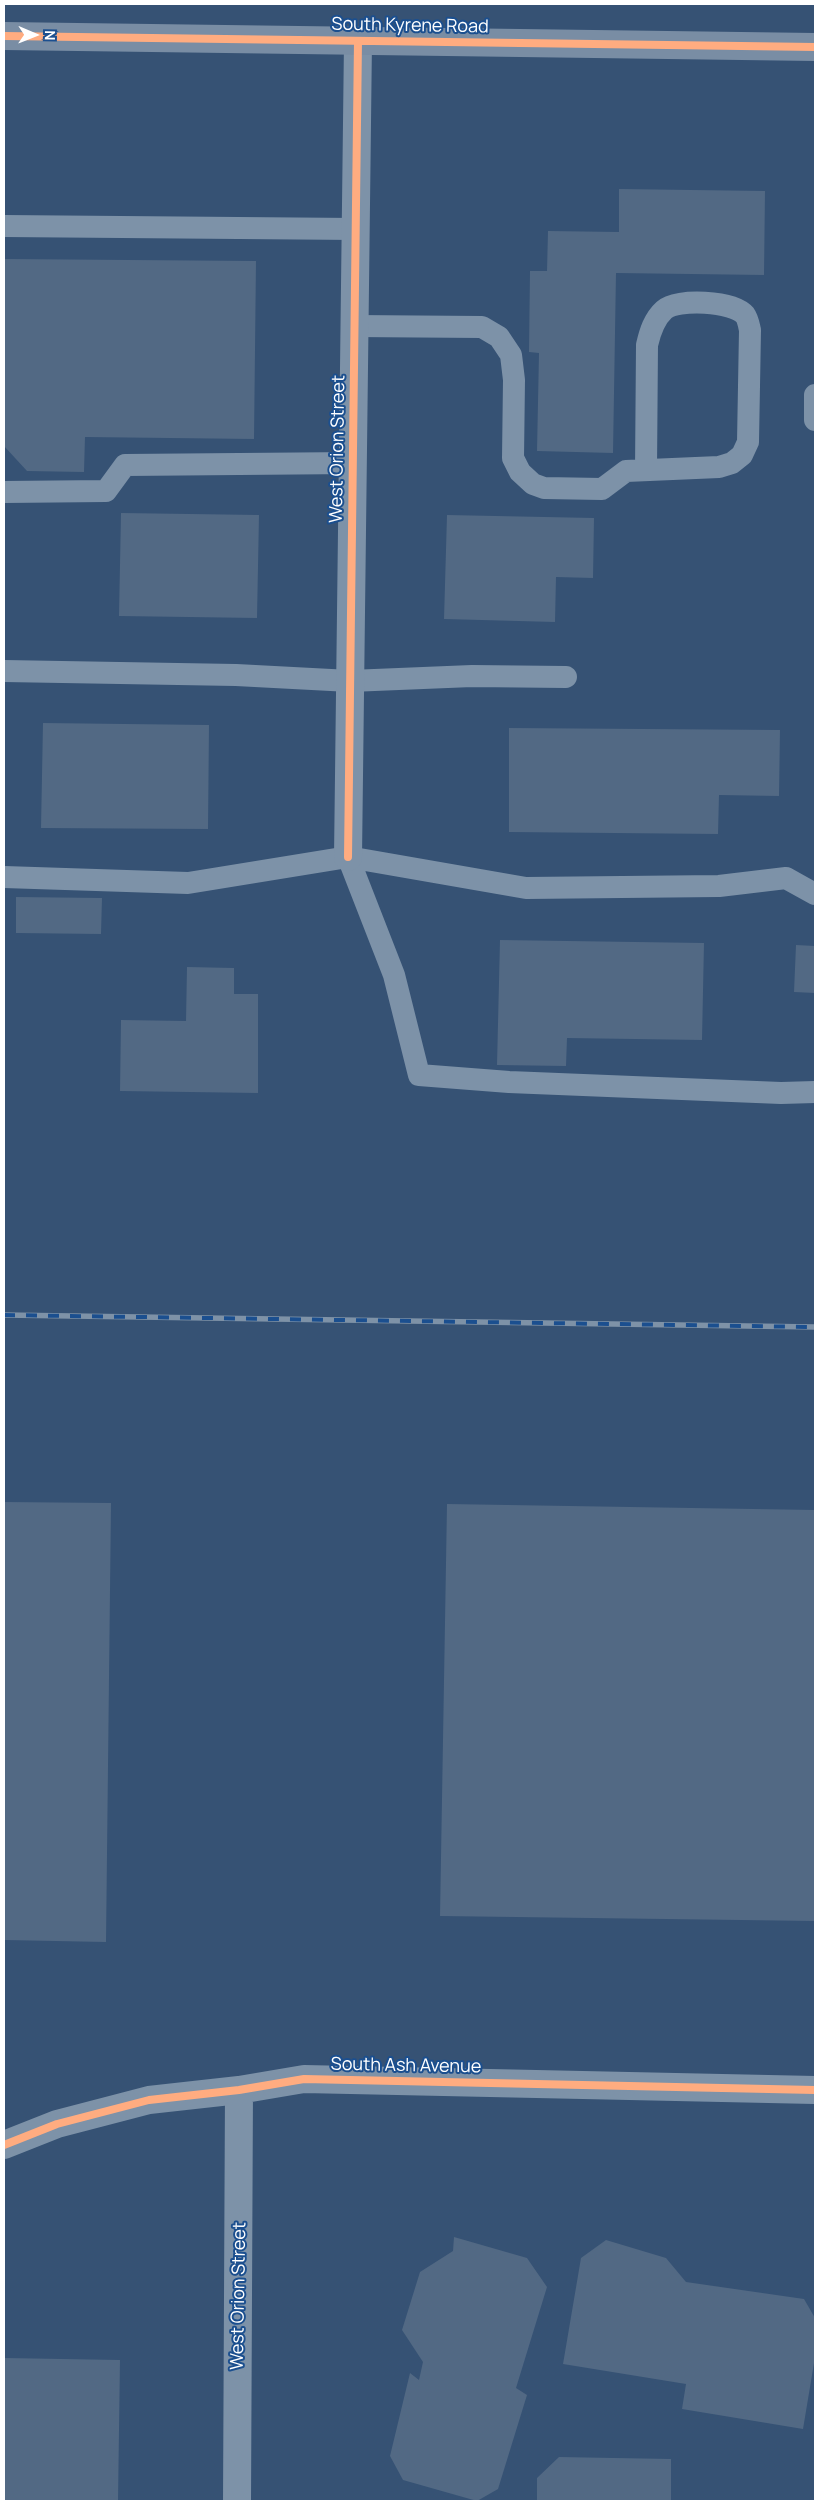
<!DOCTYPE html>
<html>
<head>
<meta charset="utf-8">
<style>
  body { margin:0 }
  #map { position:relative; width:819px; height:2505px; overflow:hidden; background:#365274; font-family:Manrope,sans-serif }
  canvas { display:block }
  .frame { position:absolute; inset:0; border:5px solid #fff; pointer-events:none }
  .north { position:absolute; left:10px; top:10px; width:50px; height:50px; -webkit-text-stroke:4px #1b4f8f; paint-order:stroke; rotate:91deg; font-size:14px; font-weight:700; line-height:20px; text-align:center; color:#fff }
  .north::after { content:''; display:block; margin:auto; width:18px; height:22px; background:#fff; clip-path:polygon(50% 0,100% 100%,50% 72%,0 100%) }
</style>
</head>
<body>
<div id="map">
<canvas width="819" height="2505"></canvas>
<div class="frame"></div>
<div class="north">N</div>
</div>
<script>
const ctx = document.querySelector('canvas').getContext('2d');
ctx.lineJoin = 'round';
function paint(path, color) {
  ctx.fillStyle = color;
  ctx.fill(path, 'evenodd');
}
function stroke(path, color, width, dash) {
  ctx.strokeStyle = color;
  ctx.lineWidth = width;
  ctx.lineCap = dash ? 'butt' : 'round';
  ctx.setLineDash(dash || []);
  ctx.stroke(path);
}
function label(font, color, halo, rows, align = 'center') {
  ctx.font = font + ' Manrope,sans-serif';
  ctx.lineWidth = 4;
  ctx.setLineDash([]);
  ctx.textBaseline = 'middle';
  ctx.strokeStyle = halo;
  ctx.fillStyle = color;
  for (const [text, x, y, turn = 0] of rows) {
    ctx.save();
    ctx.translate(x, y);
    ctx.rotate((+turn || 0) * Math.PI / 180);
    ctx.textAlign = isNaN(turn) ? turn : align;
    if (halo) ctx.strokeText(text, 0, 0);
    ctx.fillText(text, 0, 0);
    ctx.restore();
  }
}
const building = new Path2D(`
  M 619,189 L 765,191 L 764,275 L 616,273 L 613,453 L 537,451 L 539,353 L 529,352 L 530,271 L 547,271 L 548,231 L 619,232 Z
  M 4,259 L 256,261 L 254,439 L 85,437 L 84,472 L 27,471 L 4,446 Z
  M 121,513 L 259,515 L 257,618 L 119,616 Z
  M 447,515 L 594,518 L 593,578 L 556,577 L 555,622 L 444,619 Z
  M 43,723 L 209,725 L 208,829 L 41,828 Z
  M 509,728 L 780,730 L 779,796 L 719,795 L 718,834 L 509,832 Z
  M 16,897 L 102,898 L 101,934 L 16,933 Z
  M 500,940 L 704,943 L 702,1040 L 567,1038 L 566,1066 L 497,1065 Z
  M 796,945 L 815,946 L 815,993 L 794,992 Z
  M 187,967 L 234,968 L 234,994 L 258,994 L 258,1093 L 120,1091 L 121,1020 L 186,1021 Z
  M 4,1502 L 111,1503 L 106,1942 L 4,1940 Z
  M 447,1504 L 815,1510 L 815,1921 L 440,1916 Z
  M 454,2237 L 527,2258 L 547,2287 L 516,2388 L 527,2395 L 498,2489 L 477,2501 L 403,2480 L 390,2456 L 410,2373 L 419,2380 L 423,2362 L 402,2330 L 420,2272 L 453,2251 Z
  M 606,2240 L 666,2258 L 686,2282 L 804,2299 L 815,2318 L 815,2357 L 803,2429 L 682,2409 L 686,2384 L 563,2364 L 581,2258 Z
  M 4,2358 L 120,2360 L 118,2501 L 4,2501 Z
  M 559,2457 L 671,2459 L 671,2501 L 537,2501 L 537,2478 Z`);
const lane = new Path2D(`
  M 4,226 L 356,229
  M 354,326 L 482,327 L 499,337 L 511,355 L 514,380 L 513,458 L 520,472 L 533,484 L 544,488 L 602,489 L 626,471 L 719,467 L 732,463 L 742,455 L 748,442 L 750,330 C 749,326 748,319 745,315 C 733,301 677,298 664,310 C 654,319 650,332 647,345 L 646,470
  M 815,395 L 815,420
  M 4,492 L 106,491 L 125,465 L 353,463
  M 4,671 L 236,675 L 350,681 L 472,676 L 566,677
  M 348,857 L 394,975 L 419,1075 L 509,1082 L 781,1093 L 815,1092
  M 4,877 L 188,883 L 348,857 L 526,888 L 719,886 L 786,878 L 815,894`);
const street = new Path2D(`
  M 348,857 L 358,41
  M 4,2145 L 57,2124 L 149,2100 L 239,2090 L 304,2079 L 815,2090
  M 237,2501 L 239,2090`);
const secondary = new Path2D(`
  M 4,36 L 815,47`);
const rail = new Path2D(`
  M 4,1315 L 815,1327`);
const cycleway = new Path2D(`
  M 4,36 L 815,47
  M 348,857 L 358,41
  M 4,2145 L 57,2124 L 149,2100 L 239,2090 L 304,2079 L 815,2090`);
const streetNames = [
  ["South Kyrene Road",410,26,1],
  ["West Orion Street",338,449,-89],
  ["South Ash Avenue",406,2066,1],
  ["West Orion Street",239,2296,-89]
];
paint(building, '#526984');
stroke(lane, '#7d92a8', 22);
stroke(street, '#7d92a8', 28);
stroke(secondary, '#798da4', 28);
stroke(rail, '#7e92a7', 5.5);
stroke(rail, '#1b4f8f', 4, [11]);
stroke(cycleway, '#ffac80', 8);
label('18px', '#fff', '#1b4f8f', streetNames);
</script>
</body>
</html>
